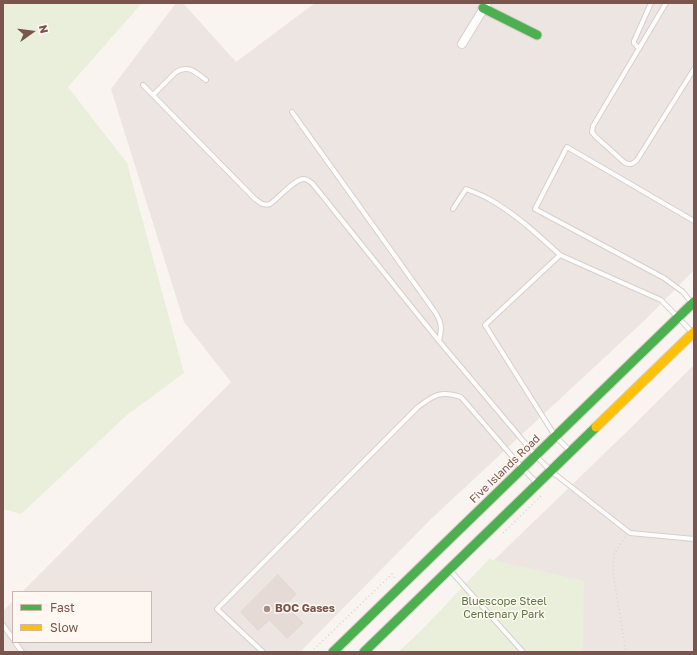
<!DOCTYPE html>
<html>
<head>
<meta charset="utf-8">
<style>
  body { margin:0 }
  #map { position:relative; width:697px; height:655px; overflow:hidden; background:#f9f4ef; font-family:"Golos Text",sans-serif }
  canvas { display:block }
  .frame { position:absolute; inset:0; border:4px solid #79554d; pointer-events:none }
  .legend { position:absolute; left:12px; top:591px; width:140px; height:52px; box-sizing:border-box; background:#fff8f2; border:1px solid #c9b7b0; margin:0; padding:5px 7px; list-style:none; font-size:12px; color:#79554d }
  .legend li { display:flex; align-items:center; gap:8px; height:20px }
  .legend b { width:20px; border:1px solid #c9b7b0 }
  .north { position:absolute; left:12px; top:12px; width:40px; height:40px; -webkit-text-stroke:3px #fff8f2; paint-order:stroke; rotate:76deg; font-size:11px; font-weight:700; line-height:16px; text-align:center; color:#79554d }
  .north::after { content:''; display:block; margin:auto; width:14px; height:18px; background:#79554d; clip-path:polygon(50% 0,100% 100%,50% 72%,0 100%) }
</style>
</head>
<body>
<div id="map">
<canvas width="697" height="655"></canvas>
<div class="frame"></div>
<ul class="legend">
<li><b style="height:5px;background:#4caf50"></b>Fast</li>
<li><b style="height:5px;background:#ffc107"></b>Slow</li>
</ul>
<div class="north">N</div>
</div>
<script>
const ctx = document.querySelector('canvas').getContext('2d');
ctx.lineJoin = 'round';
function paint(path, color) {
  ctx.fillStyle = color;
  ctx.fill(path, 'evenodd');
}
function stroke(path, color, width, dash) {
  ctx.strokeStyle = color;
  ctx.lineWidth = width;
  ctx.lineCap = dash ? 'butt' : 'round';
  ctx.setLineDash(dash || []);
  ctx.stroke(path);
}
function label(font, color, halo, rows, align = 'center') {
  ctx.font = font + ' "Golos Text",sans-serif';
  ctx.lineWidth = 3;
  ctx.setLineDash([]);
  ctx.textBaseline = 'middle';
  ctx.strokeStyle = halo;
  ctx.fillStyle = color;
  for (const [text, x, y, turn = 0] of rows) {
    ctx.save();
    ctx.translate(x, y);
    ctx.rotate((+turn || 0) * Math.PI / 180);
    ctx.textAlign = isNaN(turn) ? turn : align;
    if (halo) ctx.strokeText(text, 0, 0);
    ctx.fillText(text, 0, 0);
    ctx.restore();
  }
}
const industrial = new Path2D(`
  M 176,3 L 183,3 L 236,62 L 315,3 L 694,3 L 694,270 L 647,318 L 431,519 L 300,652 L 4,652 L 3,651 L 3,611 L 13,601 L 13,642 L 151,642 L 151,592 L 22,592 L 231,382 L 184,322 L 111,89 Z
  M 694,365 L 694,652 L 399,652 L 642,417 Z`);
const green = new Path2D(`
  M 3,3 L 142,3 L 68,87 L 127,163 L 184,373 L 127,415 L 21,514 L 3,509 Z
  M 489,559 L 584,581 L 583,652 L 401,652 Z`);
const building = new Path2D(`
  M 278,575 L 296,594 L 285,605 L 303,623 L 287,638 L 269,620 L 258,630 L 241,612 Z`);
const path = new Path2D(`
  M 503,533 L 541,496
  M 625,537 L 614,554 L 613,572 L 626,652
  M 311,652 L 392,574 L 395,578`);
const lane = new Path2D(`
  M 666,3 L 593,126 L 592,132 L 595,136 L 625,163 C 631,165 633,164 637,160 L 694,69
  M 639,49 L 634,43 L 634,41 L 651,3
  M 143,85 L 255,199 C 261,203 263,206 270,204 C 279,198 294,179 304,179 C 307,179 310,182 312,183 L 439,341 L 536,456 L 551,471 L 630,533 L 694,539
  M 153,95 L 176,72 C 189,64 196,73 206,80
  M 292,112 L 435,312 C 442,323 442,328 439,341
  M 453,209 L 466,189 C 474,192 482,195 489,199 C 516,214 538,235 560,255
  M 691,302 L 683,292 L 664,278 L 535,209 L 567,147 L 694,221
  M 570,451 L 555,436 L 485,325 L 560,255 L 661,300 L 691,331
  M 451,571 L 456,577 L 523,652
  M 3,625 L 13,639
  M 15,642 L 22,652
  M 263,652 L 217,609 L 418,407 C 434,395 441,390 461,397 L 523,469 L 537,483`);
const street = new Path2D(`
  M 462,44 L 487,3`);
const fast = new Path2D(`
  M 483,8 L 537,35
  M 333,652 L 694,302
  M 364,652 L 596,427`);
const slow = new Path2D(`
  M 596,427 L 694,332`);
const markers = [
  [267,609,4,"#a68d86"]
];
const streetNames = [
  ["Five Islands Road",505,469,-44]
];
const parkNames = [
  ["Bluescope Steel",504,602],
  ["Centenary Park",504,615]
];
const poiNames = [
  ["BOC Gases",275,609]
];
paint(industrial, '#ede5e1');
paint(green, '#e9efda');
paint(building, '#e5dad6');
stroke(building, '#e2d6d1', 1);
stroke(lane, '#d8cfcb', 6);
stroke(street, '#d8cfcb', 10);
stroke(fast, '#d9cfca', 11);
stroke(slow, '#d9cfca', 11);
stroke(path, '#dbd2d0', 1.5, [1, 3]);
stroke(lane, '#fefdfd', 4);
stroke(street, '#fefdfd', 8);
stroke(fast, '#4caf50', 9);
stroke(slow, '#ffc107', 9);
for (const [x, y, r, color] of markers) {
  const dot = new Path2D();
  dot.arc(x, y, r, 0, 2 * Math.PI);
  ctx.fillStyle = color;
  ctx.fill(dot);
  stroke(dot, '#fff8f2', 1.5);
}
label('11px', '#79554d', '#fff8f2', streetNames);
label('11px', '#5b7941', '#fff8f2', parkNames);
label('bold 11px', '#79554d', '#fff8f2', poiNames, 'left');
</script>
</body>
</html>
